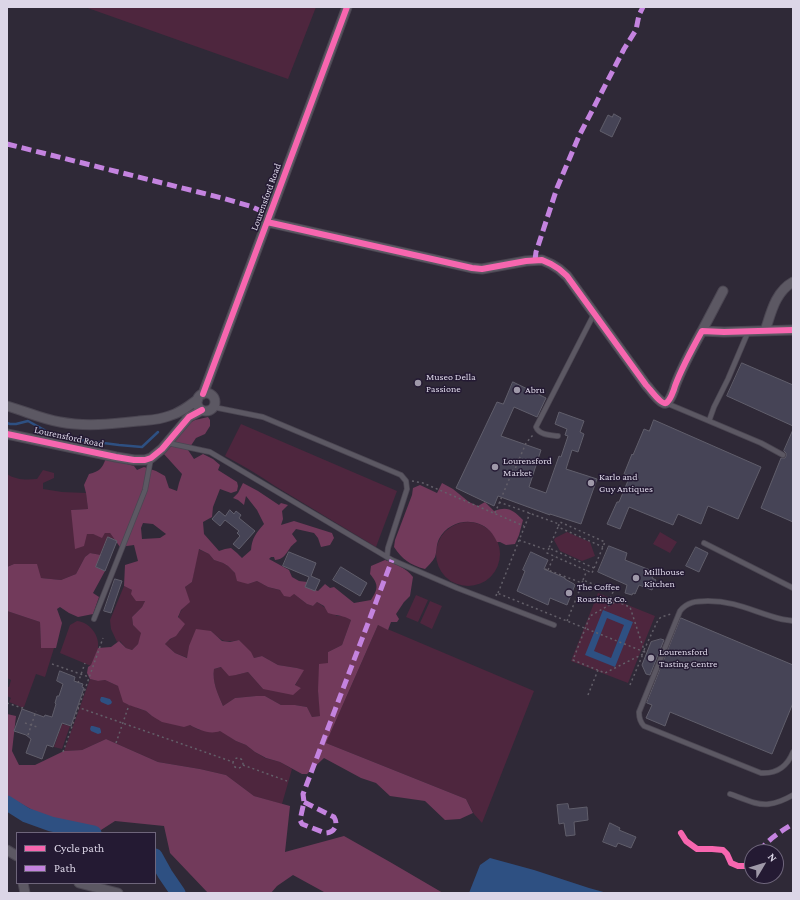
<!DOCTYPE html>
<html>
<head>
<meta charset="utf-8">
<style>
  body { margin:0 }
  #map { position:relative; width:800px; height:900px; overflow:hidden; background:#2f2937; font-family:"Crimson Pro",serif }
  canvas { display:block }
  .frame { position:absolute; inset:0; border:8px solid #dcd6e7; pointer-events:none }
  .legend { position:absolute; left:16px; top:832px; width:140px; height:52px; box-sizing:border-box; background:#241a33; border:1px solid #6e657b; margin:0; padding:5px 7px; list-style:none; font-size:12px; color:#dcd6e7 }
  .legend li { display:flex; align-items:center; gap:8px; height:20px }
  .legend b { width:20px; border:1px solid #6e657b }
  .north { position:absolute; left:744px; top:844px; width:40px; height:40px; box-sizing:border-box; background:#241a33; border:1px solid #6e657b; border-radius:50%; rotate:52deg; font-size:11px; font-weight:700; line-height:16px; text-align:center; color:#dcd6e7 }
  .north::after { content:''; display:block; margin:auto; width:14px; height:18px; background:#9f99a9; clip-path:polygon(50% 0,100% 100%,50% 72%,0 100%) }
</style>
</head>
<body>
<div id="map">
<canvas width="800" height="900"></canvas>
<div class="frame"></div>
<ul class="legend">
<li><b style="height:5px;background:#f766af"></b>Cycle path</li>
<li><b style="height:5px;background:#c483df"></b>Path</li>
</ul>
<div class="north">N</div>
</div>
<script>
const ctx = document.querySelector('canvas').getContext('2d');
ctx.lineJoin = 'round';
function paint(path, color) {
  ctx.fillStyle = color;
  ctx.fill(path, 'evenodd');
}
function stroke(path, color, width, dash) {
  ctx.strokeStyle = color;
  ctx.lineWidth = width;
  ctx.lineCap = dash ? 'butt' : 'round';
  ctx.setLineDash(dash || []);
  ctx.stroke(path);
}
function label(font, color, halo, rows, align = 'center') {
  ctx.font = font + ' "Crimson Pro",serif';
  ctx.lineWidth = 3;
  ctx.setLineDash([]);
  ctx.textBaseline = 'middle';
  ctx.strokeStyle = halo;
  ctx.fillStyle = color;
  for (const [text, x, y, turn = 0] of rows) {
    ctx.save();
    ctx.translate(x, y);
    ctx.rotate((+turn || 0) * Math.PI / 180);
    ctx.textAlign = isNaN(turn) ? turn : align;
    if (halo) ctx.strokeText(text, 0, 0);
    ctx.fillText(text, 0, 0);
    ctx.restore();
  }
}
const green = new Path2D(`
  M 85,7 L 316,7 L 288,79 Z
  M 241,424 L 397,491 L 376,547 L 275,486 C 259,475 242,465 225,456 Z
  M 43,470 L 54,473 L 54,478 L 43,483 L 43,489 L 62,492 L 86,493 L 88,509 L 71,510 L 87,534 L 93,534 L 102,537 L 105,533 L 110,533 L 115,540 L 108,537 L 101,555 L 90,553 L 85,557 L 76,574 L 61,580 L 41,578 L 14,564 L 7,567 L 7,474 C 16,480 26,480 37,479 Z
  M436 554a32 32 0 1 1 64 0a32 32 0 1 1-64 0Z
  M 567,532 L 590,542 L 595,556 L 582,561 L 560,551 L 554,540 L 555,538 Z
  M 660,532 L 677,542 L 670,553 L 653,544 Z
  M 198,549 L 209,554 L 214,560 L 223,563 L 228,566 L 235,573 L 248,584 L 257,581 L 268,587 L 294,594 L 307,604 L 313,606 L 317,602 L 337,616 L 344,616 L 351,620 L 342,645 L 328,652 L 328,664 L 318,691 L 321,716 L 312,717 L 307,707 L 295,705 L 281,705 L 265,696 L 256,696 L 235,698 L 223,706 C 218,694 212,682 214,669 L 222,667 L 236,675 L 248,672 L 263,689 L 301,688 L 295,686 L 303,670 L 297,668 L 278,665 L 262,656 L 254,658 L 239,640 C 223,643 222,641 211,631 L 189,646 L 188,658 L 175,653 L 165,644 C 170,639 176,636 180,631 C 178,615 177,614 189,602 L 185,587 L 192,582 Z
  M 124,586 L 132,590 L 145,601 L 142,607 L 132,617 L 133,625 L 142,633 L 138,644 L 132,650 L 126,648 L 120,641 L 117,642 L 111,629 L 110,620 Z
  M 598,593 L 655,616 L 628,683 L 571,661 Z
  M 416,595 L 428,600 L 418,622 L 406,617 Z
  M 430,601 L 442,606 L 432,629 L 420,623 Z
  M 7,611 L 40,622 L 41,648 L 54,648 L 45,677 L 36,674 L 24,707 L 21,707 L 9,702 L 11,698 L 7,696 L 7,687 L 9,687 L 11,680 L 7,678 Z
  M 77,621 C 89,622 100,635 98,648 C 96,654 93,660 91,666 L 60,653 L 70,625 Z
  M 378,625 L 534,691 L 482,823 L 474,814 L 466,799 L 326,743 Z
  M 90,679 L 98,681 L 105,680 L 118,686 L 137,708 L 146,711 L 152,716 L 190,725 L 199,730 L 220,730 L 236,741 L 246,745 L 255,752 L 265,758 L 280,762 L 292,769 L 282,804 L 254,796 L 226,775 L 200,769 L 158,762 L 106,739 L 82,750 L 64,751 Z
  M 62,724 L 70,726 L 62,749 L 54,747 Z`);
const forest = new Path2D(`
  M 208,417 L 210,420 L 210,426 L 205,434 L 196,438 L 188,450 L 194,459 L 203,454 L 213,459 L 220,465 L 218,470 L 237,482 L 238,486 L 237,491 L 231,493 L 220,489 L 213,507 L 212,517 L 203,522 L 204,534 L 219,551 L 225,549 L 231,548 L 237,553 L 242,558 L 251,550 C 252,538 256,533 264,524 L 257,510 L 246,496 L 244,505 L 238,500 L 233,498 L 238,493 L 243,483 L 258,491 L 279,505 L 281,503 L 288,505 L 282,511 L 283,519 L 281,525 L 294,521 L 332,533 L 334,538 L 330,545 L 321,547 L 318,538 L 314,533 L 296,529 L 292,534 L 297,541 C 295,543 291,546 290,548 C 285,555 284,559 275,560 L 274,557 L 271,557 L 269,559 L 289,570 L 292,577 L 299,581 L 307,582 L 312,589 L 318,591 L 325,584 L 330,588 L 334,587 L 354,603 L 371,600 C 379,588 378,584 370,574 L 371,566 L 385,560 C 396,564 406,568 413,577 L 410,596 L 404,602 L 396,614 L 399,619 L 397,622 L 391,622 L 388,630 L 378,625 L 326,743 L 466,799 L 473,813 L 460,819 L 445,820 L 425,801 L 390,796 L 376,783 L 361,778 L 324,758 L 307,774 L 302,774 L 280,762 L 266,758 L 255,752 L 246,745 L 236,741 L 220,731 C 210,735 199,730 190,725 L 184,727 L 162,722 L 152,716 L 146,711 L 129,705 L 123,702 L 118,686 L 105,680 L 98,681 L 90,679 L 87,673 L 88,667 L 91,665 L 98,648 L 111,647 L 119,641 L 126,648 L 132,650 L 138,644 L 141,633 L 133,625 L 132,617 L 142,607 L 145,601 L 136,601 L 131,594 L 132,590 L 124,586 L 125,565 L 138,561 L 134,545 L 120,547 L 110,533 L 105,533 L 102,538 L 93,534 L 87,534 L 84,546 L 75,549 L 71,510 L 88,509 L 86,493 L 84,485 L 89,474 C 100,471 102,469 106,458 L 134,466 L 137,470 L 144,467 L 156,471 L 165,476 L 169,488 L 177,491 L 179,483 L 182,474 L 163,453 L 186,425 L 195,420 ZM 143,523 L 153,524 L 166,534 L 160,538 L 142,539 L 141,528 ZM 199,549 L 209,554 L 214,560 L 223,563 L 228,566 L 235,573 L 237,581 L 248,584 L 257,581 L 268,587 L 280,590 L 284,596 L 290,597 L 294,594 L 307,604 L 313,606 L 317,602 L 324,606 L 328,613 C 338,616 343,615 351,620 L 342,645 L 328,652 L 328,663 L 319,664 L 318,691 L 320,716 L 312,717 L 307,707 L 295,705 L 281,705 L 265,696 L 256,696 L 235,698 L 223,706 C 218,694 212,682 214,669 L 221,667 L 229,676 L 236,675 L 248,672 L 263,689 L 293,695 L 301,688 L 295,685 L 304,670 L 297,668 L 278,665 L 262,656 L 254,658 L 251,652 L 239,640 L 230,642 L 222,641 L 211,631 L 196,629 L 189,646 L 187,658 L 175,653 L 165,644 L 170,639 L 176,636 L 185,624 L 178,617 L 181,610 L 190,602 L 185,587 L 192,582 Z
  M 442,483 L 453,489 L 469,502 L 478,506 L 485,502 L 494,511 C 508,506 513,510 523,520 L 519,535 L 515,544 L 506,545 L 500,542 L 497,542 C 495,538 493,534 490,531 C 475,516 449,520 439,539 C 436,545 437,551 435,557 C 433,561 429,565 425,569 C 410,565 402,559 394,547 L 395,540 L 412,495 L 413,488 L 420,485 L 437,493 Z
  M 90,553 L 101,555 L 96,567 L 105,571 L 93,593 L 99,597 L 93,614 L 78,617 L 69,613 L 60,607 L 57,609 L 62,623 L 56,648 L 41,648 L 40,622 L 7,611 L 7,567 L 14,564 L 37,564 L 41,578 L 61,580 L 76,574 L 85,557 Z
  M 7,714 L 16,716 L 12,751 L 19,765 L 35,765 L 64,751 L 82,750 L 106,739 L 158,762 L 200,769 L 226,775 L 254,796 L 290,806 L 285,852 L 344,836 L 390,862 L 443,893 L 337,893 L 324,892 L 293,875 L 277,886 L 271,893 L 208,893 L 170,853 L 164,826 L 115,821 L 101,830 L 64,822 L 36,812 L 7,796 Z`);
const water = new Path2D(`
  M 603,610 L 633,622 L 615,667 L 585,655 ZM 607,618 L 624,625 L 611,658 L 594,651 Z
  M 101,697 L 103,697 L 110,699 L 112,702 L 111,704 L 108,705 L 101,702 L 100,700 Z
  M 91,726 L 93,726 L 100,728 L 101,731 L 101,733 L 98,734 L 91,731 L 90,729 Z
  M 490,858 L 534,870 L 589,888 L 607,893 L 469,893 L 480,865 Z`);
const stream = new Path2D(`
  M 7,423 L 10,424 L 16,424 L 28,421 L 57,437 L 119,445 L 142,447 L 158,432`);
const river = new Path2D(`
  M 7,803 L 26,815 L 51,824 L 94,833
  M 155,856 L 165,874 L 178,893`);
const building = new Path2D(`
  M 614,114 L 621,118 L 612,137 L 600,131 L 608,115 L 612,117 Z
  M 742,363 L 793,385 L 793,426 L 727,396 Z
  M 513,382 L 546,398 L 537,417 L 514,407 L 501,436 L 541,450 L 529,487 L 546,493 L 559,456 L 561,457 L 568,436 L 565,435 L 567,429 L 555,424 L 559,412 L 584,421 L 580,432 L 584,434 L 578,452 L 572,450 L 566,469 L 597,479 L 581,524 L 550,514 L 550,515 L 498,496 L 494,506 L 456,488 L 497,402 L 503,404 Z
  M 654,420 L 761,467 L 738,519 L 708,506 L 701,524 L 678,514 L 673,525 L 629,507 L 620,529 L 607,524 L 617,502 L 619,502 L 630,476 L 624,474 L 632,454 L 633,455 L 644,429 L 649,431 Z
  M 793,430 L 793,522 L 761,508 L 781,458 L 785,458 L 786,456 L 786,453 L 784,451 Z
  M 230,510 L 234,514 L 236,511 L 241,515 L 239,518 L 255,531 L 239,549 L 233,544 L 240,536 L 237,533 L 239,531 L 225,520 L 220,526 L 212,519 L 219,511 L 225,516 Z
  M 108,537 L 117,541 L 105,571 L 96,567 Z
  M 609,546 L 627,553 L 625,560 L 655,572 L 652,578 L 656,580 L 652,590 L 639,585 L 635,594 L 633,593 L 632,595 L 625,593 L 627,585 L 598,572 Z
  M 696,547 L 708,553 L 699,572 L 686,566 Z
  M 289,552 L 316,563 L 311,576 L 320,580 L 315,591 L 305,587 L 309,577 L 283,566 Z
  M 531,552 L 548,560 L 544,569 L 565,578 L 565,579 L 574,584 L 575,585 L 567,605 L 550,598 L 548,605 L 517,591 L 525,571 L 523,570 Z
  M 341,567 L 367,583 L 360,596 L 333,580 Z
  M 115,579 L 122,581 L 111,613 L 104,611 Z
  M 681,618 L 793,665 L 793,703 L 772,754 L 670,712 L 665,726 L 646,718 L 652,705 L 647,703 Z
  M 661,639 L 664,640 L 650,675 L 646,674 L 642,665 L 651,642 Z
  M 60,671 L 75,677 L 74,681 L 83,684 L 82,687 L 84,688 L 71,726 L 62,723 L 53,747 L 47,745 L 42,759 L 26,753 L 31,739 L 26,735 L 14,731 L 22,709 L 44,717 L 45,715 L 52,717 L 56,704 L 55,703 L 57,696 L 59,696 L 63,684 L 57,681 Z
  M 568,804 L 569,809 L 587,807 L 588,820 L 574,822 L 575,835 L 566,836 L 564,823 L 559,824 L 557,805 Z
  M 610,823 L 620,828 L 619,830 L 636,837 L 631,848 L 618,843 L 616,847 L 603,842 Z`);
const path = new Path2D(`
  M 412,481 L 423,483 L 524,526
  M 499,502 L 559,524
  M 495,513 L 513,470 L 515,469 L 526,443 L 533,435
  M 519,540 L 547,550
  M 549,548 L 547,553 L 592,573 L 605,542 L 560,522 L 558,527
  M 594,568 L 549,548 L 558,527 L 603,547
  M 545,569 L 582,583 L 583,580 L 613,592 L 610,599 L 630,607 L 645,653 L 605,673 L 573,660 L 590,616 L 615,602
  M 548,570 L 554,556
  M 583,580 L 587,570
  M 498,593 L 530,513
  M 496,596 L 497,593 L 647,653
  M 567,621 L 582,584
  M 644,650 L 658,620 L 661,617 L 671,614
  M 52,664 L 89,677
  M 78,683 L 85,663
  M 630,685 L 643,654
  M 588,695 L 598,670
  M 7,703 L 22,708 L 24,707
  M 77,707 L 233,762
  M 25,723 L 37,727
  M 28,735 L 36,711
  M 116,743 L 129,705
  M 63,752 L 103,638
  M233 763a5 5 0 1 1 10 0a5 5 0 1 1-10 0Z
  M 243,765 L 287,781`);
const lane = new Path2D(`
  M 666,403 L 709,421 L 714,407 L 728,379 L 748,332
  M 213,407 L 263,417 L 401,475 L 406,481 L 407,489 L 388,548 L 387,557
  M 709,421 L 761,443 L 783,455
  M 558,436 C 550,435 539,435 536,427 L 594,314
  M 168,443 L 210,452 L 392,560 L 457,588 L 554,625
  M 704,543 L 793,588
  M 94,619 L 145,490 L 151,458
  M 793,621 C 789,620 785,620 781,619 C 754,612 736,601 708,601 C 696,601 687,602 680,611 L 639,712 C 639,718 640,722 644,726 L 761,773 C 777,774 787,767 793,752
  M 730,794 C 742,798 757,806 769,804 C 778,803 786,799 793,795`);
const street = new Path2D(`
  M 267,222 L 472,268 L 482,269 L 526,261 L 542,260 L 551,264 L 559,269 L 567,276 L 646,385 C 650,389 661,405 666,403 C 670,401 674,390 675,386 C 682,367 692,349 702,331 L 724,332 L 793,330
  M 702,331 L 723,291
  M 765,331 C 771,313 775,292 793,282
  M197 402a9 9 0 1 1 18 0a9 9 0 1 1-18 0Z
  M 203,394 L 347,7
  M 7,406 C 25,411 41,419 60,422 C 86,427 112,424 139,421 C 149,420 159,420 169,416 C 180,413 189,406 198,399
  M 7,434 L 116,457 L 134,460 L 145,460 L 151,458 L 162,449 L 189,417 L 202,410
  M 7,850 L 17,856
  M 23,883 L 25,893
  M 79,883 L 118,893`);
const quiet = new Path2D(`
  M 7,144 L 222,198 L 250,206 L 270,215
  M 535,260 L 536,252 L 557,188 L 579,136 L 624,49 L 636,30 L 639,15 L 643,7
  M 304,802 L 334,817 C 339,825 334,833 325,833 L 302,824 L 300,820 L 304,802 L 303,794 L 392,560
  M 759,852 C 767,840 781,831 793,824`);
const cycleway = new Path2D(`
  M 267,222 L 472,268 L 482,269 L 526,261 L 542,260 L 551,264 L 559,269 L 567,276 L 646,385 C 650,389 661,405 666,403 C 670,401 674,390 675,386 C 682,367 692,349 702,331 L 724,332 L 793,330
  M 203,394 L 347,7
  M 7,434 L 116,457 L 134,460 L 145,460 L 151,458 L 162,449 L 189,417 L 202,410
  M 681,833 L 686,841 L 697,849 L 712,849 L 723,850 L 727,854 L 731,863 L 738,866 L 748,866 L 752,863`);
const markers = [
  [418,383,4,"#9f99a9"],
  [517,390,4,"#9f99a9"],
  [495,467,4,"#9f99a9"],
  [591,483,4,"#9f99a9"],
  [636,578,4,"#9f99a9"],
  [569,593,4,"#9f99a9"],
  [651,658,4,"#9f99a9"]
];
const streetNames = [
  ["Lourensford Road",266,197,-70],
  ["Lourensford Road",69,437,12]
];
const poiNames = [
  ["Museo Della",426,377],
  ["Passione",426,389],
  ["Abru",525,390],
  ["Lourensford",503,461],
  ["Market",503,473],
  ["Karlo and",599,477],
  ["Guy Antiques",599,489],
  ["Millhouse",644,572],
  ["Kitchen",644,584],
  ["The Coffee",577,587],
  ["Roasting Co.",577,599],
  ["Lourensford",659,652],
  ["Tasting Centre",659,664]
];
paint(green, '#4e263e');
paint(forest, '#723a5b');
paint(water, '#2e5082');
stroke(stream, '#2e5082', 2.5);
stroke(river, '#2e5082', 15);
paint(building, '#464456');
stroke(building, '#605e6b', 1);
stroke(lane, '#4b4652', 6);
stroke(street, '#4b4652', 11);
stroke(path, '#635f69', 1.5, [2, 3]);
stroke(lane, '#5c5863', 4.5);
stroke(street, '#5c5863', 9);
stroke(quiet, '#c483df', 5, [10, 5]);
stroke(cycleway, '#f766af', 6);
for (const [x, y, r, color] of markers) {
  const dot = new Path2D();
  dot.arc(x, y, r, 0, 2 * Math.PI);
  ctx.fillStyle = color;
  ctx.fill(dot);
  stroke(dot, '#241a33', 1.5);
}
label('10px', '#dcd6e7', '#241a33', streetNames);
label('10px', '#dcd6e7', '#241a33', poiNames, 'left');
</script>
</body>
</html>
